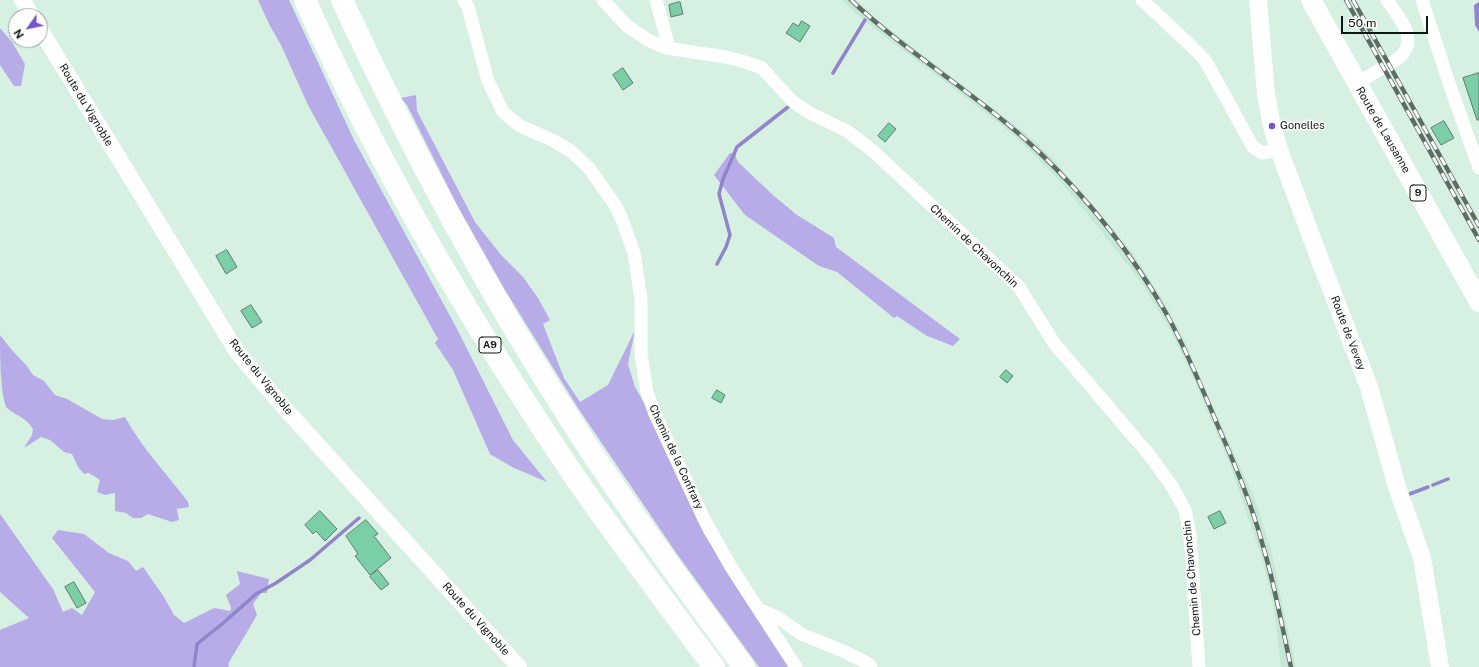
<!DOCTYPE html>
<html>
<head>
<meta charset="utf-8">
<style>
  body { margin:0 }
  #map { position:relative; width:1479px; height:667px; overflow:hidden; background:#d6f0e2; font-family:"Public Sans",sans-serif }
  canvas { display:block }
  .north { position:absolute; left:8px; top:8px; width:40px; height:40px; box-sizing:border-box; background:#fff; border:1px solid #9ea2a0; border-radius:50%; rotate:237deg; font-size:11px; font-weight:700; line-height:16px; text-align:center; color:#0d1611 }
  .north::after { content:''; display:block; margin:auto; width:14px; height:18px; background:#7652cc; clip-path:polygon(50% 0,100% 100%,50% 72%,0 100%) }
  .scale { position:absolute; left:1341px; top:16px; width:87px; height:18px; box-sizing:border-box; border:2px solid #0d1611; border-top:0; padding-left:5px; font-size:12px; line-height:14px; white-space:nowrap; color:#0d1611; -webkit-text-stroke:3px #fff; paint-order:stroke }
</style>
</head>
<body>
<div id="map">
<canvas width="1479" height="667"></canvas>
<div class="north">N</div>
<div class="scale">50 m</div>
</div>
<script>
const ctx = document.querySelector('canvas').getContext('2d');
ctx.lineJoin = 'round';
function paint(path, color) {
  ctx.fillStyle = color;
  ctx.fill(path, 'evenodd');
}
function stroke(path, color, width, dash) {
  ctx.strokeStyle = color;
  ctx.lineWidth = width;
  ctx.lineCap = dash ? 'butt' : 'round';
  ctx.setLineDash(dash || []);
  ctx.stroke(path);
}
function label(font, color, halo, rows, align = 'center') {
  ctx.font = font + ' "Public Sans",sans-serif';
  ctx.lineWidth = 3;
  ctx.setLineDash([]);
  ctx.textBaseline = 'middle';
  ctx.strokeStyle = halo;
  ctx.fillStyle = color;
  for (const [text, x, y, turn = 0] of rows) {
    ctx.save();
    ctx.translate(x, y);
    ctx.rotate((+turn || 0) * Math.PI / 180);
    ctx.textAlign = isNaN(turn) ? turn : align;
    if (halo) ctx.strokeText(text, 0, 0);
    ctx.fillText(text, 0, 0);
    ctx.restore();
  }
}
const built = new Path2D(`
  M 842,0 L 856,0 L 880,22 L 1030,137 L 1052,158 L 1132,252 L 1161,297 L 1187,345 L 1194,364 L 1255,500 L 1271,550 L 1291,646 L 1296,667 L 1281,667 L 1273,602 L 1261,555 L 1230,464 L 1194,379 L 1170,329 L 1141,282 L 1098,227 L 1059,180 L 1016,137 L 960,93 L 863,20 Z`);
const green = new Path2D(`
  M 258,0 L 289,0 L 354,140 L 456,327 L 513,440 L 547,482 L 512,467 L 490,454 L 453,370 L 435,343 L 438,339 L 308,105 L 281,45 L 270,26 Z
  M 0,28 L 12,42 L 25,64 L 21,86 L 14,86 L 0,65 Z
  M 416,95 L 417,111 L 475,222 L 501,255 L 523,277 L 538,298 L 550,320 L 543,324 L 564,378 L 580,402 L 608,385 L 635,330 L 628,364 L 635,387 L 648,410 L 704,534 L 791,667 L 759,667 L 677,554 L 578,408 L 505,290 L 457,205 L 407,105 L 401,98 Z
  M 730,153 L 736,154 L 736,158 L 739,163 L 774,196 L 797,215 L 834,238 L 836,247 L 960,339 L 953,346 L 927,336 L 897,316 L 894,318 L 837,272 L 819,266 L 745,215 L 714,175 Z
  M 0,335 L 11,349 L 26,365 L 33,375 L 44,381 L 55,395 L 67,399 L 102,419 L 113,420 L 125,417 C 142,448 167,474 188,502 L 189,507 L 177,509 L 179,520 L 172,522 L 148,514 L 141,518 L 133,518 L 126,513 L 115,511 L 115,493 L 105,495 L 97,492 L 100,480 L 89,473 L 84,474 L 78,467 L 72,454 L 64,452 L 50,440 L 41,437 L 24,448 L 32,435 L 33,429 C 26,417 16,416 7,408 C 0,397 0,351 0,335 Z
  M 0,514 L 53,589 L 63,612 L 72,608 L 82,615 L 95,592 L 52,538 L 58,530 L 84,534 L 109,553 L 128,561 L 136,571 L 143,567 L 164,597 L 174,615 L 184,623 L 214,608 L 230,611 L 231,608 L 226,595 L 240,584 L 237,571 L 269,579 L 267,593 L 261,593 L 253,604 L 257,615 L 228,664 L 229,667 L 0,667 L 0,630 L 29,618 L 0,592 Z`);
const water = new Path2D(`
  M 1479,2 L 1479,32 L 1475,25 L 1474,5 Z`);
const stream = new Path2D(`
  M 833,73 L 865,20
  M 717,264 L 726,247 L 730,235 L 719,194 L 723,179 L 737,147 L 788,107
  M 1433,485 L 1448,479
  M 1407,495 L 1428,487
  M 194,667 L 197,644 L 222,624 L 256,594 L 276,583 L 310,560 L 359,518`);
const building = new Path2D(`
  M 680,2 L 683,14 L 671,17 L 669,5 Z
  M 802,21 L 810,26 L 800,42 L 786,33 L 793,23 L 798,26 Z
  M 623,68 L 633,83 L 623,90 L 613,75 Z
  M 1479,73 L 1479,120 L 1477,120 L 1463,78 Z
  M 1444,121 L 1454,138 L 1441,145 L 1431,128 Z
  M 889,123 L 896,129 L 885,142 L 878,136 Z
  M 227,250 L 237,267 L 226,274 L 216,256 Z
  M 251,305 L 262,322 L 252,328 L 241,311 Z
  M 1006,370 L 1013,376 L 1007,383 L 1000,377 Z
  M 717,390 L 725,395 L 721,403 L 712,398 Z
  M 320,511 L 337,529 L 325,541 L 316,531 L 313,534 L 305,525 Z
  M 1220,511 L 1226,523 L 1214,529 L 1208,517 Z
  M 366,520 L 378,534 L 374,536 L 391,558 L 370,575 L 355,556 L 358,554 L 346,536 Z
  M 378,570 L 389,584 L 381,590 L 370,577 Z
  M 74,582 L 86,603 L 77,608 L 65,587 Z`);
const minor = new Path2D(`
  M 464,0 L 468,7 L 488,81 L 503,112 L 520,126 L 552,140 L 571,151 L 589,168 L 615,205 L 621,217 L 634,253 L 641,299 L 641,354 L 647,392 L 655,414 L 704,519 L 731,567 L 796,667
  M 603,0 L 627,26 L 648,40 L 666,48 L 726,57 L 745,62 L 762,68 L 792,101 L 808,112 L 847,131 L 873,151 L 1019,287 L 1054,343 L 1151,457 L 1173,488 L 1185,510 L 1190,535 L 1199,667
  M 656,0 L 667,40 L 666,48
  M 1142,0 L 1187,42 L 1205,60 L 1253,147 L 1262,153 L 1279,150
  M 1422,0 L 1448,80 L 1479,168
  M 1356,84 L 1399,58 C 1420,39 1399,18 1387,0
  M 760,610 L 777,617 L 801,634 L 843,651 L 869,664 L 871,667`);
const tertiary = new Path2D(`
  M 22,0 L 32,16
  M 40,29 L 237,352 L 280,403 L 519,667`);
const secondary = new Path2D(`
  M 1258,0 L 1266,94 L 1272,126 L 1279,150 L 1320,260 L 1369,387 L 1397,487 L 1422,558 L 1440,667`);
const primary = new Path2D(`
  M 1311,0 L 1479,302`);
const motorway = new Path2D(`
  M 305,0 C 381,170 476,332 581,486 C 624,547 669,607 714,667
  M 342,0 C 410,147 487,291 575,427 C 628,509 686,588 744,667`);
const rail = new Path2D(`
  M 851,0 C 909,55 980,96 1038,151 C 1087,198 1132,254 1166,313 C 1186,349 1202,388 1218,426 C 1235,465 1252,505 1263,546 C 1275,586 1282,627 1291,667
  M 1346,0 L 1479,240
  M 1353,0 L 1479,226`);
const markers = [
  [1272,126,4,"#7652cc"]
];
const shields = [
  [1418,193,16],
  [490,345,22]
];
const shieldNames = [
  ["9",1418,193],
  ["A9",490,345]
];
const streetNames = [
  ["Route du Vignoble",86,105,59],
  ["Route de Lausanne",1383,130,60],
  ["Chemin de Chavonchin",974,246,43],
  ["Route de Vevey",1348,333,69],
  ["Route du Vignoble",261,377,51],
  ["Chemin de la Confrary",676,457,65],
  ["Chemin de Chavonchin",1192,578,-95],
  ["Route du Vignoble",476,619,48]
];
const poiNames = [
  ["Gonelles",1280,126]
];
paint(built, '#c5e7d5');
paint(green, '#b7ace7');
paint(water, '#9284c8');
stroke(stream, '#9284c8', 3.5);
paint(building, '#7bcfa7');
stroke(building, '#637a6e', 1);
stroke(minor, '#fff', 13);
stroke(tertiary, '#fff', 16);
stroke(secondary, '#fff', 18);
stroke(primary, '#fff', 20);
stroke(motorway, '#fff', 22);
stroke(rail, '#5d6d64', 4.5);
stroke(rail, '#fff', 3, [9]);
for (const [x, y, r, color] of markers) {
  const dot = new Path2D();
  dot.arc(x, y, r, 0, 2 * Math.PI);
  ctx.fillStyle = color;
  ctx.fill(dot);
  stroke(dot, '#fff', 1.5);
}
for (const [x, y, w] of shields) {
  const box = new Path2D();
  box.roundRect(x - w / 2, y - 8, w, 16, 3);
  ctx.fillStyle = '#fff';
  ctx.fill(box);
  stroke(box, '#0d1611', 1);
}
label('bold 10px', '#0d1611', null, shieldNames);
label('11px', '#0d1611', '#fff', streetNames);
label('11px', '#0d1611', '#fff', poiNames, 'left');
</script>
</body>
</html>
